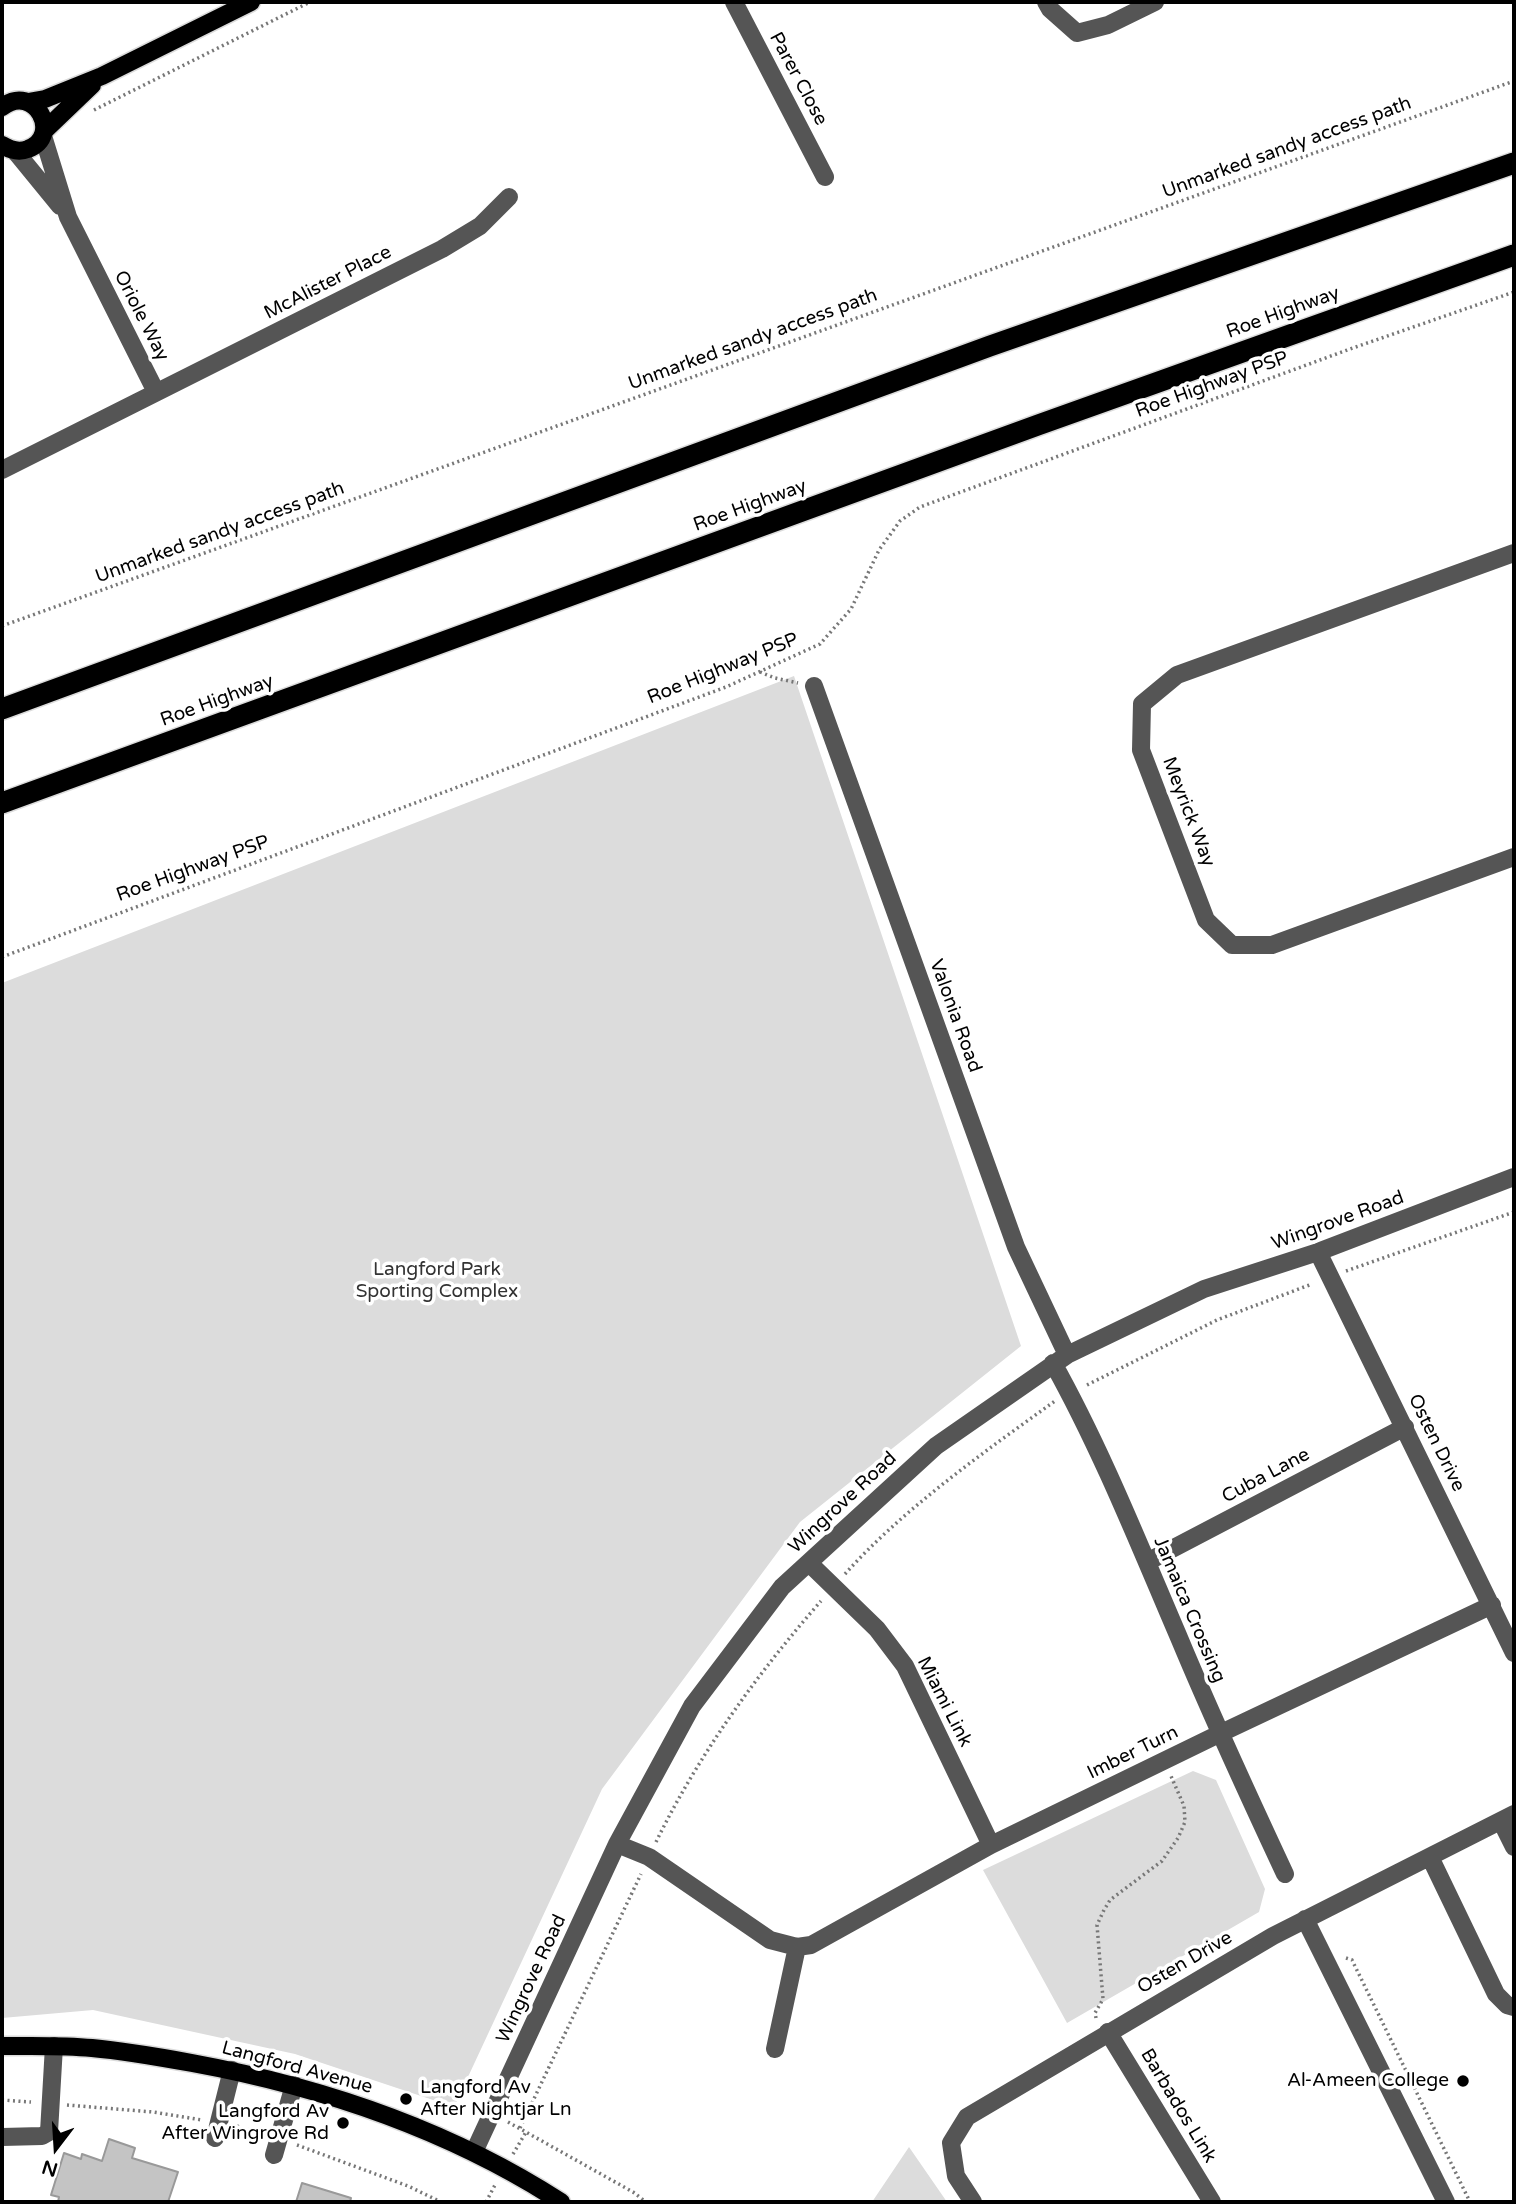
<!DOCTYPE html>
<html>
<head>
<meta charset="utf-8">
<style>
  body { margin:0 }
  #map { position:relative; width:1516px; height:2204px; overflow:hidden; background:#fff; font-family:"Varela Round",sans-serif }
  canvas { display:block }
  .frame { position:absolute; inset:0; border:4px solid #000; pointer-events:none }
  .north { position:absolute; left:21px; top:2113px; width:70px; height:70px; -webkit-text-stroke:5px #fff; paint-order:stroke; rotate:197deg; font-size:19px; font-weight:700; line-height:28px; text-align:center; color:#000 }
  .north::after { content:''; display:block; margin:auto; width:24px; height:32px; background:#000; clip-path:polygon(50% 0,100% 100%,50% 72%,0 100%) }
</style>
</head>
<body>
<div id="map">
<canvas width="1516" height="2204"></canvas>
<div class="frame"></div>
<div class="north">N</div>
</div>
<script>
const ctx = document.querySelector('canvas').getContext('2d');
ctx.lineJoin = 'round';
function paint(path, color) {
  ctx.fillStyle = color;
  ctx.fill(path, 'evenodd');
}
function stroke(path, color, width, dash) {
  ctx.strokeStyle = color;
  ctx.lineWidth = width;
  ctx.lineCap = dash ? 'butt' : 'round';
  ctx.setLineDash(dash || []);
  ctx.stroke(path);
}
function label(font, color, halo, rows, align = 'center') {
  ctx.font = font + ' "Varela Round",sans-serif';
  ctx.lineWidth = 7;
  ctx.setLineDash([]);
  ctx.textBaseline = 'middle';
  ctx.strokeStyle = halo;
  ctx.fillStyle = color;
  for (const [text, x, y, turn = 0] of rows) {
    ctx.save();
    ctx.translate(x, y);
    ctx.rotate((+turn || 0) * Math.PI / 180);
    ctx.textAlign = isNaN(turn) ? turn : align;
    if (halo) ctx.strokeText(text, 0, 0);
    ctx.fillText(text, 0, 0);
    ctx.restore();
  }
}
const green = new Path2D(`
  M 794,676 L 1021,1346 L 800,1522 L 602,1789 L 454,2107 L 295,2054 L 93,2010 L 2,2018 L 2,983 Z
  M 1193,1771 L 1216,1780 L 1265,1889 L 1259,1912 L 1067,2023 L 983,1870 Z
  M 909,2147 L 947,2202 L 872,2202 Z`);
const building = new Path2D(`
  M 109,2139 L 135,2148 L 132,2158 L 178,2172 L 168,2202 L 58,2202 L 59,2197 L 51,2195 L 64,2153 L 81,2159 L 82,2154 L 102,2161 Z
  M 302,2183 L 351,2198 L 350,2202 L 296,2202 Z`);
const path = new Path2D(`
  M 94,110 L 310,2
  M 2,626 L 1514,81
  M 760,672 L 775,678 L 798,683
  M 2,957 L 726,687 L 820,644 L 851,609 L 879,550 L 900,521 L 920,507 L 1350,349 L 1514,292
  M 1346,1271 L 1514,1212
  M 1087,1385 L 1217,1320 L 1312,1284
  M 845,1574 C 903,1509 984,1452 1055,1401
  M 656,1842 C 699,1754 757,1674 821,1601
  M 1346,1958 L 1352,1960 L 1470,2202
  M 1096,2018 L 1095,2013 L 1103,1999 L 1097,1925 L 1104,1910 L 1110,1900 L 1162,1861 L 1178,1838 L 1185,1822 L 1184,1806 L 1171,1776
  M 2,2100 L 31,2102
  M 67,2105 L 153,2112 L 202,2120
  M 508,2122 L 633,2192 L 646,2202
  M 237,2126 L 263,2134
  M 520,2128 L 641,1874
  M 297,2145 L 408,2186 L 441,2202
  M 513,2154 L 526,2132
  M 486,2202 L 495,2185`);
const minor = new Path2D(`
  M 734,2 L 825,177
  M 1046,2 L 1050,9 L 1077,33 L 1108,25 L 1155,2
  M 43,136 L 68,217 L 156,392
  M 15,151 L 60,206
  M 2,470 L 442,249 L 480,226 L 509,197
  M 1514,553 L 1177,675 L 1142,704 L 1141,750 L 1206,920 L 1232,945 L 1272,945 L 1514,857
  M 814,686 L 1016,1247 L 1067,1355
  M 1318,1252 L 1514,1653
  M 1053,1363 C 1102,1451 1140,1547 1180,1640 C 1213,1719 1249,1797 1285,1874
  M 1147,1562 L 1405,1427
  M 809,1563 L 877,1629 L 905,1666 L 991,1845
  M 1501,1821 L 1514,1847
  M 617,1844 L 649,1857 L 770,1940 L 797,1947 L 811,1945 L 991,1845 L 1219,1734 L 1492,1605
  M 1430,1857 L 1496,1994 L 1507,2005 L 1514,2007
  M 1305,1919 L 1446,2202
  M 1108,2032 L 1212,2202
  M 775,2049 L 797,1947
  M 2,2137 L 42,2136 L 49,2132 L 54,2046
  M 215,2138 L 232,2070
  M 474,2152 L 617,1844 L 692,1706 L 782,1587 L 936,1446 L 1067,1355 L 1204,1289 L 1318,1252 L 1514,1177
  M 274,2155 L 294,2085
  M 973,2202 L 956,2176 L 951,2143 L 967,2117 L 1273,1936 L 1514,1814`);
const major = new Path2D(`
  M 28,102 L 45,99 L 102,76 L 251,2
  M 2,107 C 35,82 63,136 28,149 C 18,153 10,150 2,145
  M 44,131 L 92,85
  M 2,2046 C 32,2046 62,2045 92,2048 C 125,2051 159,2057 192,2063 C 323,2087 448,2129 561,2202`);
const highway = new Path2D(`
  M 2,709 L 990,346 L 1514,163
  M 2,803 L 1038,425 L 1514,255`);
const markers = [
  [1463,2081,7,"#000"],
  [406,2099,7,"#000"],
  [343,2123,7,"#000"]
];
const streetNames = [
  ["Parer Close",798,79,62],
  ["Unmarked sandy access path",1287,148,-20],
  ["McAlister Place",328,283,-27],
  ["Roe Highway",1283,313,-20],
  ["Oriole Way",141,316,63],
  ["Unmarked sandy access path",753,340,-20],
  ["Roe Highway PSP",1212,385,-20],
  ["Roe Highway",750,506,-20],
  ["Unmarked sandy access path",220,533,-20],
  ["Roe Highway PSP",723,669,-22],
  ["Roe Highway",217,701,-20],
  ["Meyrick Way",1188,812,69],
  ["Roe Highway PSP",193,869,-20],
  ["Valonia Road",955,1016,70],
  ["Wingrove Road",1338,1221,-20],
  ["Osten Drive",1436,1443,64],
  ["Cuba Lane",1266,1476,-28],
  ["Wingrove Road",843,1503,-43],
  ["Jamaica Crossing",1189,1610,67],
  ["Miami Link",944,1702,63],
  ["Imber Turn",1133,1753,-26],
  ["Osten Drive",1185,1963,-30],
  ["Wingrove Road",532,1979,-65],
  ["Langford Avenue",297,2068,15],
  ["Barbados Link",1178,2106,59]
];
const parkNames = [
  ["Langford Park",437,1270],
  ["Sporting Complex",437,1292]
];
const poiNames = [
  ["Al-Ameen College",1449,2081],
  ["Langford Av",420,2088,"left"],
  ["After Nightjar Ln",420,2110,"left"],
  ["Langford Av",329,2112],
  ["After Wingrove Rd",329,2134]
];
paint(green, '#dcdcdc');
paint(building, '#c4c4c4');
stroke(building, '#999', 2);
stroke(major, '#dbdbdb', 21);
stroke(highway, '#dbdbdb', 24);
stroke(path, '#777', 3.5, [2, 3.5]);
stroke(minor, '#555', 18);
stroke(major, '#000', 18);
stroke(highway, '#000', 21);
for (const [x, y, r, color] of markers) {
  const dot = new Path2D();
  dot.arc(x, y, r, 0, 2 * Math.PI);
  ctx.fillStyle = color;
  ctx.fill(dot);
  stroke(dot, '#fff', 2.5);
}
label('19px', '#000', '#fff', streetNames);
label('19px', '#333', '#fff', parkNames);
label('19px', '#000', '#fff', poiNames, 'right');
</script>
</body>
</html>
